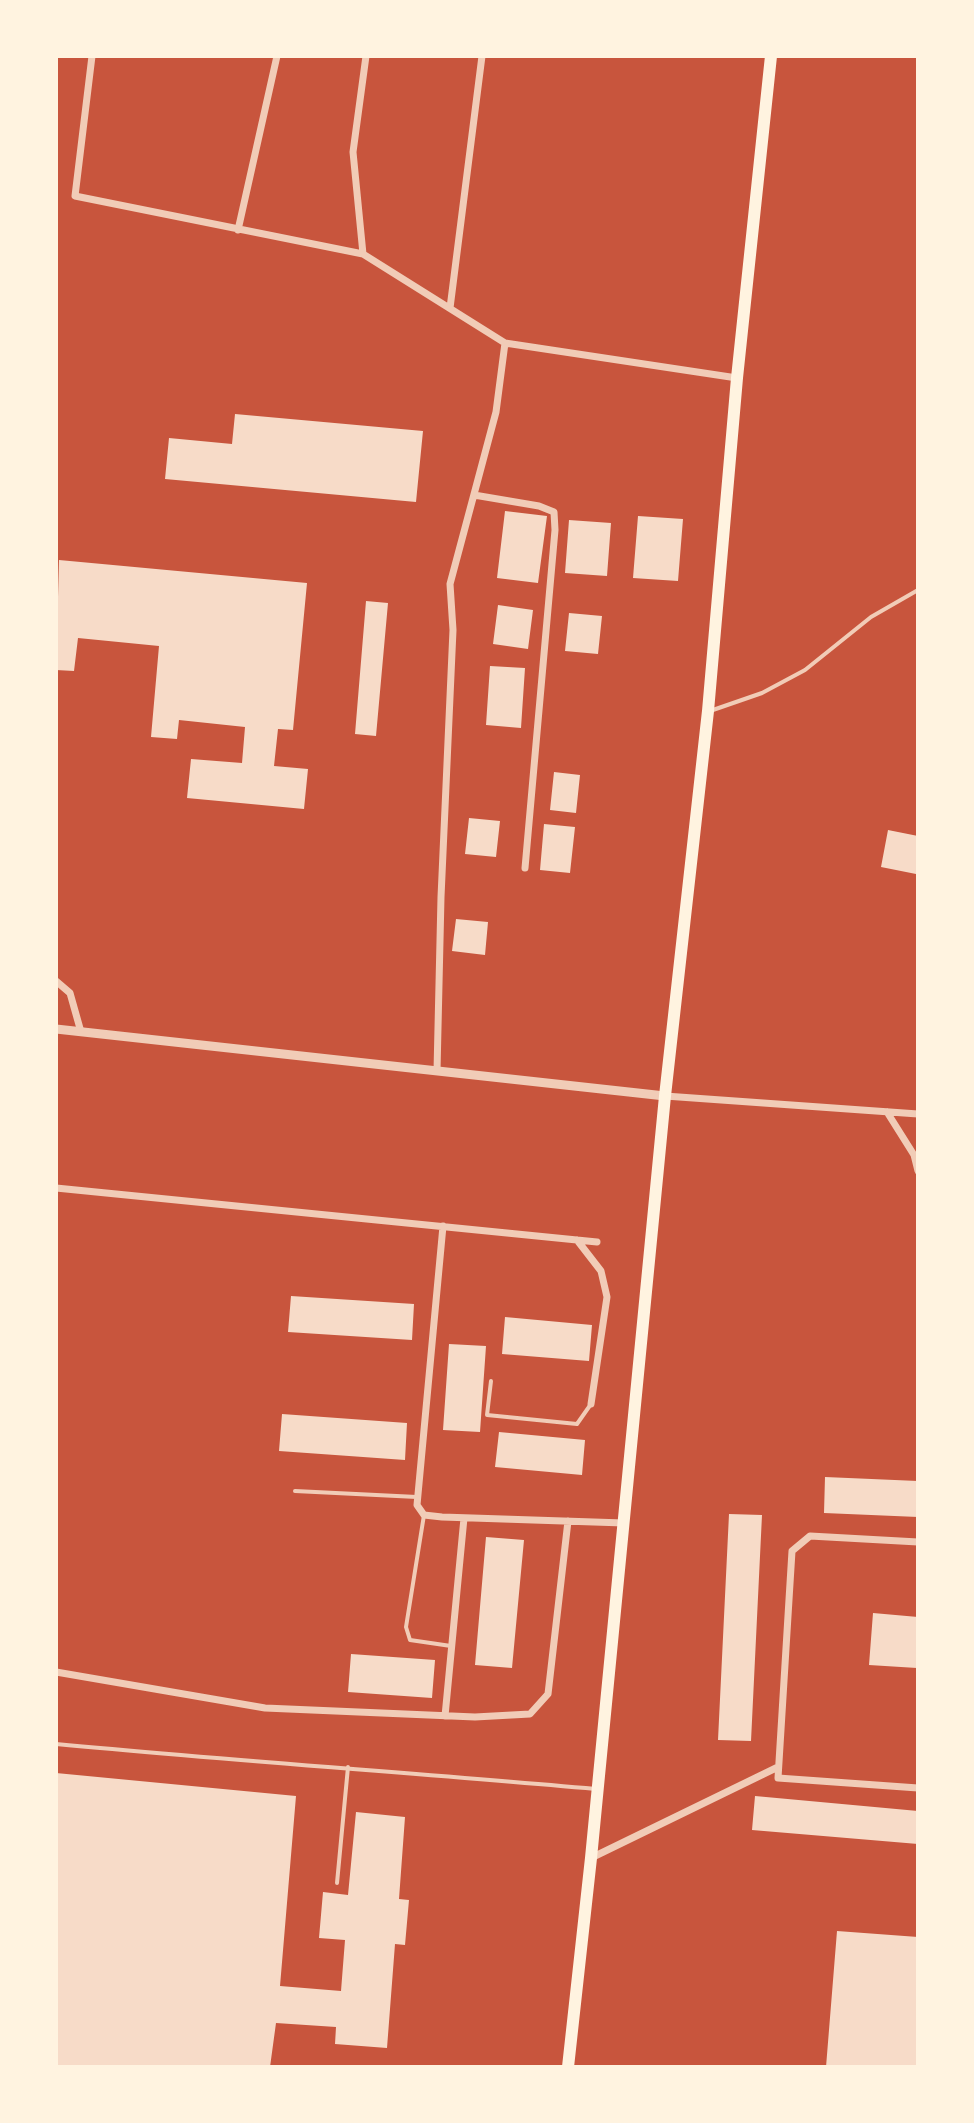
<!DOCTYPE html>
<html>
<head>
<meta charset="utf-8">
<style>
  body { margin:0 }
  #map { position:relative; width:974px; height:2123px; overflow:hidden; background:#c8553d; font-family:Overpass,sans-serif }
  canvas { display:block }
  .frame { position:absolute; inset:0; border:58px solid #fff3e0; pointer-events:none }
</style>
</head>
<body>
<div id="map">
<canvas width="974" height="2123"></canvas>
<div class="frame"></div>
</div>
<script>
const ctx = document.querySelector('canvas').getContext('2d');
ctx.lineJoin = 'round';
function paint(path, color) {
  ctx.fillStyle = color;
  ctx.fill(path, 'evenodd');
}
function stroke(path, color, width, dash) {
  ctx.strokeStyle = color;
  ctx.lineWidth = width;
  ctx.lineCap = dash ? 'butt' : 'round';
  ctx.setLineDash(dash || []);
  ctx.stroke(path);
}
const building = new Path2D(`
  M 235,414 L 423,431 L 416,502 L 165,479 L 169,438 L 232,444 Z
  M 505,511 L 547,516 L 538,583 L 497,578 Z
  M 638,516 L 683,519 L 678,581 L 633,578 Z
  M 569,520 L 611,523 L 607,576 L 565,573 Z
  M 59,560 L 307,583 L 293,730 L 278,729 L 274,766 L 308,769 L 304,809 L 187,798 L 191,759 L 242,763 L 245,727 L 179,720 L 177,739 L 151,737 L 159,646 L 78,638 L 74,671 L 56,670 Z
  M 366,601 L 388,603 L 376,736 L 355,734 Z
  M 498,605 L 533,610 L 528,649 L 493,644 Z
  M 569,613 L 602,616 L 598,654 L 565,651 Z
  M 490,666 L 525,668 L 521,728 L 486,725 Z
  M 554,772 L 580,775 L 576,813 L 550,810 Z
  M 469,818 L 500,821 L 496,857 L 465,854 Z
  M 544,824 L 575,827 L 570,873 L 540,870 Z
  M 888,830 L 918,836 L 916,874 L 881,867 Z
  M 456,919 L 488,922 L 485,955 L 452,951 Z
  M 291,1296 L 414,1304 L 412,1340 L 288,1332 Z
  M 505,1317 L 592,1325 L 589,1361 L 502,1354 Z
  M 449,1344 L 486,1346 L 480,1432 L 443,1430 Z
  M 282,1414 L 407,1423 L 405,1460 L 279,1451 Z
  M 499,1432 L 585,1440 L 582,1475 L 495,1467 Z
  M 825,1477 L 918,1481 L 918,1517 L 824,1513 Z
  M 729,1514 L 762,1515 L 751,1741 L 718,1740 Z
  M 486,1537 L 524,1540 L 512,1668 L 475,1665 Z
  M 873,1613 L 918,1617 L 917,1668 L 869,1665 Z
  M 351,1654 L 435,1660 L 432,1698 L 348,1692 Z
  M 56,1773 L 296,1796 L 280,1986 L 341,1991 L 345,1940 L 319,1938 L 323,1892 L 348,1895 L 356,1812 L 405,1817 L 399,1899 L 409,1900 L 405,1945 L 395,1944 L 387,2048 L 335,2044 L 336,2027 L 276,2023 L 270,2067 L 56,2067 Z
  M 755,1796 L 918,1811 L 918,1844 L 752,1830 Z
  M 837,1931 L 918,1937 L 918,2067 L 826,2067 Z`);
const service = new Path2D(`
  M 710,711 L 762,693 L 805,670 L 871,617 L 918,590
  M 491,1381 L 487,1415 L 577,1424 L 591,1404
  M 295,1491 L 417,1497
  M 424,1515 L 406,1627 L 410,1640 L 451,1646
  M 56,1744 C 236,1761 416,1773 596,1789
  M 337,1883 L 348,1767`);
const minor = new Path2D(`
  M 92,56 L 75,196 L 363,254 L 505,343 L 737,378
  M 238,230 L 277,56
  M 363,254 L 353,152 L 366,56
  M 450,308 L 482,56
  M 474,495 L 539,506 L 554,512 L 555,530 L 525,868
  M 56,981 L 70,993 L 81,1032
  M 437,1071 L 441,897 L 453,630 L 450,584 L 496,412 L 505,343
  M 665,1096 L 918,1114
  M 887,1112 L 914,1155 L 918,1171
  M 56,1188 L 597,1242
  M 443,1226 L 417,1505 L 424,1515 L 442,1517 L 624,1523
  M 577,1240 L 601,1271 L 607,1297 L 591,1404
  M 918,1542 L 810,1536 L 792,1551 L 778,1778 L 918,1788
  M 56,1672 L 265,1708 L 475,1717 L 530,1714 L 548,1694 L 568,1521
  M 445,1716 L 464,1518
  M 591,1858 L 778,1767`);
const tertiary = new Path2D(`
  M 56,1029 L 665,1096`);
const primary = new Path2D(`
  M 568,2067 L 591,1858 L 665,1096 L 708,711 L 737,378 L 771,56`);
paint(building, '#f7dbc8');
stroke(service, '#f1ccb7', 4);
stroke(minor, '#f1ccb7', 7);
stroke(tertiary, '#f1ccb7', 9);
stroke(primary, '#fff3e0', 12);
</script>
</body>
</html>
